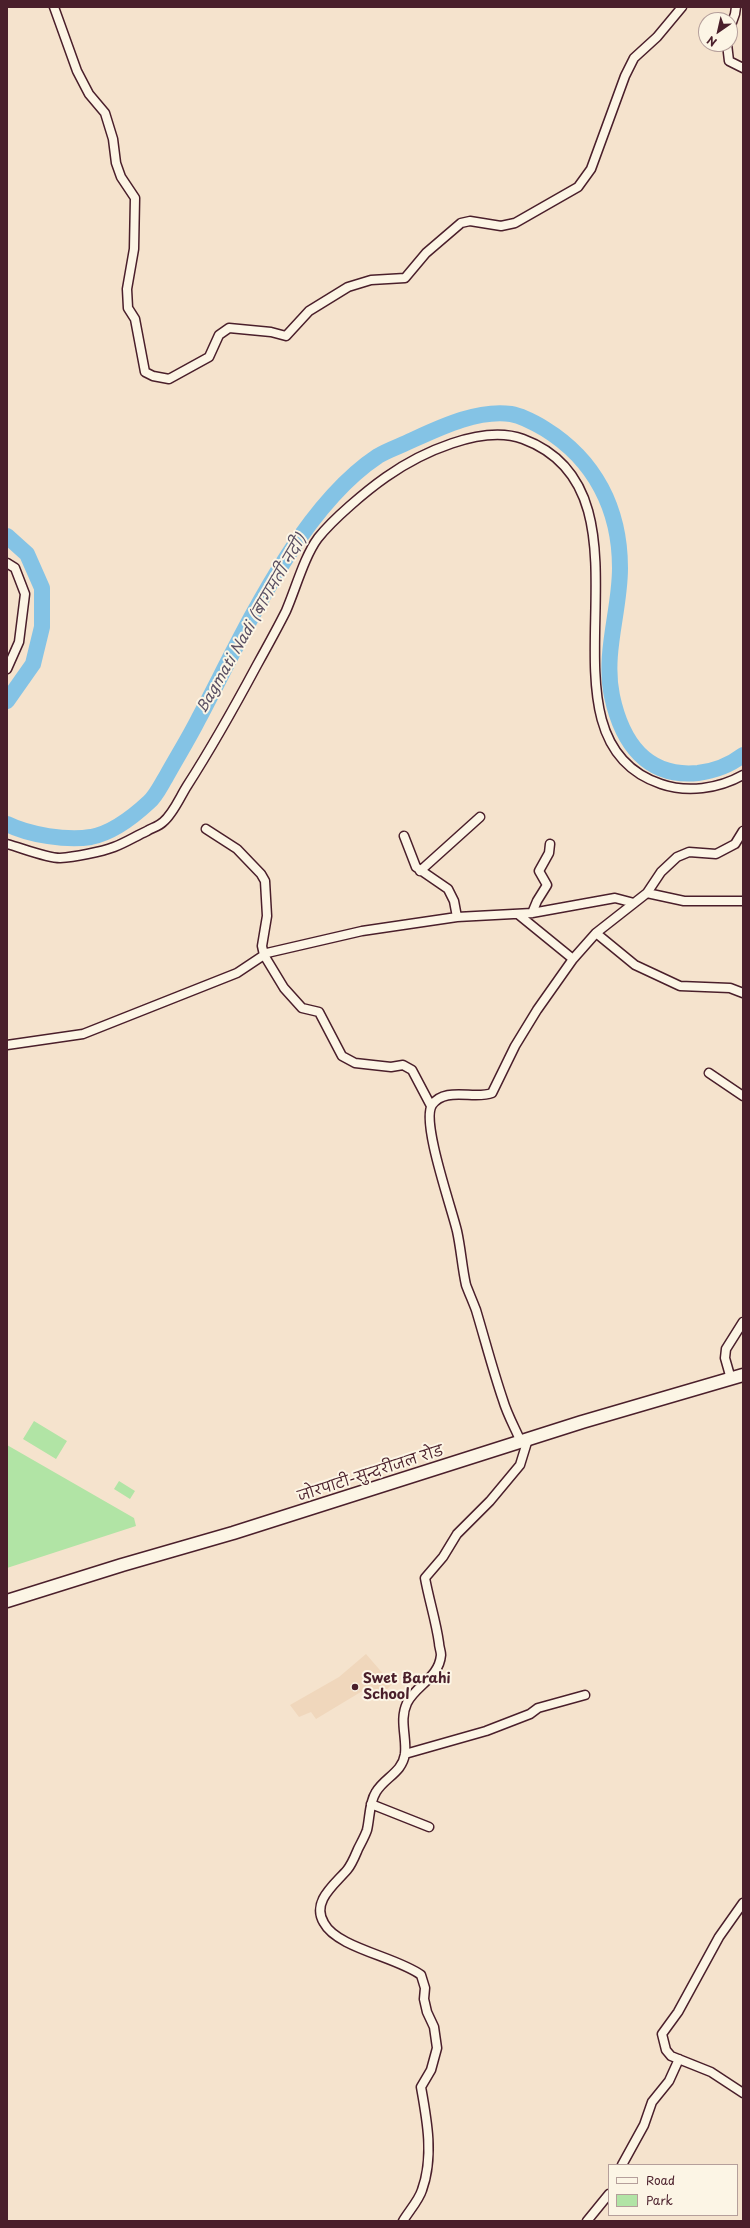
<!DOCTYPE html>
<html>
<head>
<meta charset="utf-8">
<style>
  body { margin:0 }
  #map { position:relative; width:750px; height:2228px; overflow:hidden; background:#f5e3cd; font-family:"Playpen Sans",sans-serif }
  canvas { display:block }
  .frame { position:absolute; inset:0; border:8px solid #4a1f2b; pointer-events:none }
  .legend { position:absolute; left:608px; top:2164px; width:130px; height:52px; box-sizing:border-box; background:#fcf5e5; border:1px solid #b59f9b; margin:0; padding:5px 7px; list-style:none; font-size:12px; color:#4a1f2b }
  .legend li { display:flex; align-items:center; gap:8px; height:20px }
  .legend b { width:20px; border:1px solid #b59f9b }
  .north { position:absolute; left:698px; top:12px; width:40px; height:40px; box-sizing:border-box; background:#fcf5e5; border:1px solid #b59f9b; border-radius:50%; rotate:214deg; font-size:11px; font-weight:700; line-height:16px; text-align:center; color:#4a1f2b }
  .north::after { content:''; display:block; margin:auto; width:14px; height:18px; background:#4a1f2b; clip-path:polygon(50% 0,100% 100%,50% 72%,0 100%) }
</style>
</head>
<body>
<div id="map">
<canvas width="750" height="2228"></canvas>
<div class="frame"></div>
<ul class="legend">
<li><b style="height:5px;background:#fcf5e5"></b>Road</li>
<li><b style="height:11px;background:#b1e4a5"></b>Park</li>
</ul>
<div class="north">N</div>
</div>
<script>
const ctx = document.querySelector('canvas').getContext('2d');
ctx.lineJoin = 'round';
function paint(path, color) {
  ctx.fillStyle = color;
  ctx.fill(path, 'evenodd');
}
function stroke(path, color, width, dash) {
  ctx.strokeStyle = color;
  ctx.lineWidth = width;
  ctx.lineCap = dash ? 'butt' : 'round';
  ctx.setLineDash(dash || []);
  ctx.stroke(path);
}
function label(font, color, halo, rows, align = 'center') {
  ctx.font = font + ' "Playpen Sans","Playpen Sans Deva",sans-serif';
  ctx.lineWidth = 4;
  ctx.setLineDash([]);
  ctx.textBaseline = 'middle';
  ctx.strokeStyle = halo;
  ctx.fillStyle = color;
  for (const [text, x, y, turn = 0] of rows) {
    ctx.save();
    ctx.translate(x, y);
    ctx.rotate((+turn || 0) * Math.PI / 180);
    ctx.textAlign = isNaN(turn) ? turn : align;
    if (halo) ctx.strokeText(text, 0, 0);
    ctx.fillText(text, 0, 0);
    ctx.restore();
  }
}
const built = new Path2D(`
  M 366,1654 L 392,1684 L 377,1700 L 364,1690 L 316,1719 L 311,1712 L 299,1717 L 290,1705 L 339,1677 Z`);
const green = new Path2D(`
  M 34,1421 L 67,1441 L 56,1459 L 23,1439 Z
  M 7,1445 L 134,1518 L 136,1526 L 7,1568 Z
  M 119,1481 L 135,1491 L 130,1499 L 114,1489 Z`);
const river = new Path2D(`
  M 7,536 L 27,554 L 42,588 L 42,627 L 33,664 L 7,701
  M 7,824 C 29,835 67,841 91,837 C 112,833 134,816 149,802 C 156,796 161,785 166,777 C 177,757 189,738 199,718 C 243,635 298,509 378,456 C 386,451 397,447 406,443 C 437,429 476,409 511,414 C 523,416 535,423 545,429 C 595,460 620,509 620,568 C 620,611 603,653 612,696 C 622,743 647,778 698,773 C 714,771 730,765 743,755`);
const street = new Path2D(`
  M 54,7 L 77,71 L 89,94 L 105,113 L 113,139 L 116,163 L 121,177 L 135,198 L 134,249 L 127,289 L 128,308 L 135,319 L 145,372 L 153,376 L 169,379 L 209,357 L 219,335 L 229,328 L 271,332 L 286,336 L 309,311 L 348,287 L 371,280 L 405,278 L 426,253 L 461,223 L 470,221 L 501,226 L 515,223 L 578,187 L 591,169 L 625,76 L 634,58 L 657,37 L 682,7
  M 730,28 L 735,14 L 736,7
  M 727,44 L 729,61 L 743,68
  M 7,563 L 15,568 L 25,594 L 19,642 L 7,669
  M 206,829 L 237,849 L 261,874 L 265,881 L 267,916 L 262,946 L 264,955 L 284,988 L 302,1008 L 319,1012 L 342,1056 L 355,1063 L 391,1067 L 403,1065 L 412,1070 L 431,1106
  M 404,836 L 416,867 L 448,889 L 454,901 L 457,917
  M 7,844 C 22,848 46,858 60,858 C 74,857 101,852 114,847 C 125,843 136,836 147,831 C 152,828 159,826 163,822 C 173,814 180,797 187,786 C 212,747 235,706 257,665 C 267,647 277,629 286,611 C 296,588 304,557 318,538 C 333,519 366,491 386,477 C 420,453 482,424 523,439 C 672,494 521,737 661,784 C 687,793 718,789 743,775
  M 420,871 L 480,817
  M 647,893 L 684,901 L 743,901
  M 532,913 L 537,901 L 547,885 L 539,871 L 549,853 L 550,844
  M 519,915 L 573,959
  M 596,933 L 635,965 L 680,986 L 730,988 L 743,993
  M 7,1045 L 83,1034 L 237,973 L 267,953 L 362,931 L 457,917 L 532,913 L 615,898 L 634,903
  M 709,1073 L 743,1096
  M 731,1379 L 725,1358 L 726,1349 L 743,1322
  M 521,1442 C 515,1428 507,1414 503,1400 C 493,1371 485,1340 476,1310 C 473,1302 469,1293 466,1285 C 462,1267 461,1249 457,1231 C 452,1209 421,1122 432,1105 C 445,1086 475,1100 492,1093 L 515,1046 L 537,1010 L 573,959 L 596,933 L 647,893 L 661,872 L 677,857 L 689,852 L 716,854 L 735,844 L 743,831
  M 405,1754 L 486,1731 L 530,1714 L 538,1708 L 585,1695
  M 371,1804 L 429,1827
  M 743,1903 L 719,1937 L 678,2012 L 662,2034 L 666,2050 L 671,2056 L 711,2072 L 743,2093
  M 622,2165 L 644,2125 L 652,2102 L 669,2081 L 679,2059
  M 403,2221 C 409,2211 419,2200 422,2190 C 434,2157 427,2120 421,2087 L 431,2070 L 437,2048 L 434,2027 L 427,2012 L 424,1999 L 425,1988 L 421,1975 C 397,1957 337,1948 324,1923 C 311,1902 334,1885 347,1870 C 352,1864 355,1856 358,1849 C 361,1843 365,1836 367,1830 C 370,1817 369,1803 376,1792 C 385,1777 402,1773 405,1754 C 407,1737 399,1720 407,1703 C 416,1685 439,1678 441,1655 C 441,1651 439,1647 439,1643 C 436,1621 429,1600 425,1578 L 443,1557 L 457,1534 L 490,1501 L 520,1465 L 528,1439
  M 587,2221 L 609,2194`);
const secondary = new Path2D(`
  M 7,1601 L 122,1565 L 233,1533 L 582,1422 L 743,1375`);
const markers = [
  [355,1687,4,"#4a1f2b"]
];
const streetNames = [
  ["जोरपाटी-सुन्दरीजल रोड",371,1474,-18]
];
const poiNames = [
  ["Swet Barahi",363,1679],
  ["School",363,1695]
];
const waterNames = [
  ["Bagmati Nadi (बागमती नदी)",252,624,-60]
];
paint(built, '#f0d7bc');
paint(green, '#b1e4a5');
stroke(river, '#84c3e5', 16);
stroke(street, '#4a1f2b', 11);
stroke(secondary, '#4a1f2b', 15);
stroke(street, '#fcf5e5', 8);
stroke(secondary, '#fcf5e5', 12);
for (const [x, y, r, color] of markers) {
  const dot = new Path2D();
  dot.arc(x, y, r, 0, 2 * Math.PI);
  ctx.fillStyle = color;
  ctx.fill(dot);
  stroke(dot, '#fcf5e5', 1.5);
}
label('14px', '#4a1f2b', '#fcf5e5', streetNames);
label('bold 14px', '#4a1f2b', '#fcf5e5', poiNames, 'left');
label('italic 15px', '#5b5063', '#fcf5e5', waterNames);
</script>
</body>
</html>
